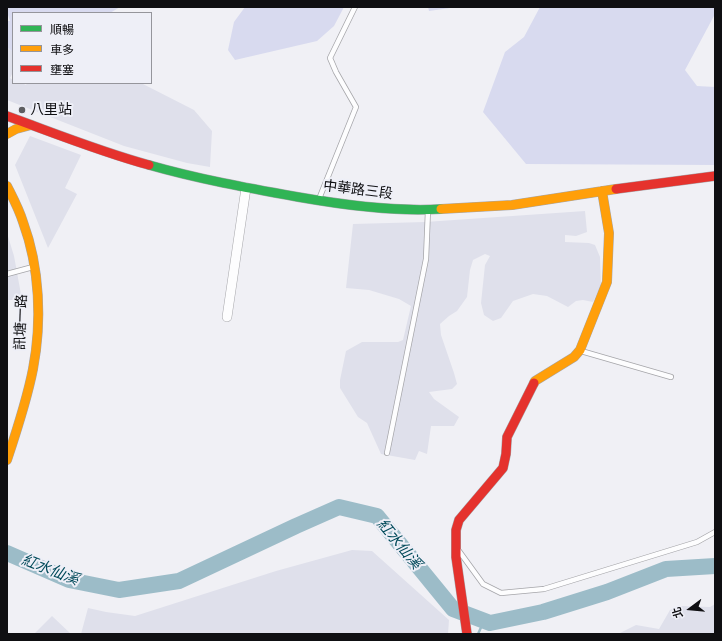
<!DOCTYPE html>
<html>
<head>
<meta charset="utf-8">
<style>
  body { margin:0 }
  #map { position:relative; width:722px; height:641px; overflow:hidden; background:#f0f0f5; font-family:"Alegreya Sans","Noto Sans TC",sans-serif }
  canvas { display:block }
  .frame { position:absolute; inset:0; border:8px solid #0f0f12; pointer-events:none }
  .legend { position:absolute; left:12px; top:12px; width:140px; height:72px; box-sizing:border-box; background:#eeeff7; border:1px solid #95959b; margin:0; padding:5px 7px; list-style:none; font-size:12px; color:#0f0f12 }
  .legend li { display:flex; align-items:center; gap:8px; height:20px }
  .legend b { width:20px; border:1px solid #95959b }
  .north { position:absolute; left:670px; top:589px; width:40px; height:40px; -webkit-text-stroke:3px #eeeff7; paint-order:stroke; rotate:254deg; font-size:11px; font-weight:700; line-height:16px; text-align:center; color:#0f0f12 }
  .north::after { content:''; display:block; margin:auto; width:14px; height:18px; background:#0f0f12; clip-path:polygon(50% 0,100% 100%,50% 72%,0 100%) }
</style>
</head>
<body>
<div id="map">
<canvas width="722" height="641"></canvas>
<div class="frame"></div>
<ul class="legend">
<li><b style="height:5px;background:#30b455"></b>順暢</li>
<li><b style="height:5px;background:#ff9f0a"></b>車多</li>
<li><b style="height:5px;background:#e5322d"></b>壅塞</li>
</ul>
<div class="north">北</div>
</div>
<script>
const ctx = document.querySelector('canvas').getContext('2d');
ctx.lineJoin = 'round';
function paint(path, color) {
  ctx.fillStyle = color;
  ctx.fill(path, 'evenodd');
}
function stroke(path, color, width, dash) {
  ctx.strokeStyle = color;
  ctx.lineWidth = width;
  ctx.lineCap = dash ? 'butt' : 'round';
  ctx.setLineDash(dash || []);
  ctx.stroke(path);
}
function label(font, color, halo, rows, align = 'center') {
  ctx.font = font + ' "Alegreya Sans","Noto Sans TC",sans-serif';
  ctx.lineWidth = 4;
  ctx.setLineDash([]);
  ctx.textBaseline = 'middle';
  ctx.strokeStyle = halo;
  ctx.fillStyle = color;
  for (const [text, x, y, turn = 0] of rows) {
    ctx.save();
    ctx.translate(x, y);
    ctx.rotate((+turn || 0) * Math.PI / 180);
    ctx.textAlign = isNaN(turn) ? turn : align;
    if (halo) ctx.strokeText(text, 0, 0);
    ctx.fillText(text, 0, 0);
    ctx.restore();
  }
}
const built = new Path2D(`
  M 7,47 L 13,52 L 13,72 L 10,78 L 13,80 L 13,83 L 22,83 L 26,85 L 27,83 L 141,83 L 194,110 L 212,131 L 210,167 L 187,163 L 124,146 L 7,100 Z
  M 30,136 L 81,155 L 65,188 L 77,194 L 48,248 L 15,165 Z
  M 585,211 L 587,232 L 576,236 L 565,235 L 565,242 L 589,243 L 595,245 L 600,257 L 601,286 L 593,302 L 583,300 L 576,301 L 568,307 L 547,296 L 533,294 L 513,301 L 501,318 L 493,321 L 484,315 L 481,303 L 485,265 L 490,256 L 485,254 L 473,260 L 470,270 L 467,297 L 457,311 L 449,316 L 440,324 L 441,335 L 454,373 L 457,384 L 452,389 L 429,392 L 434,399 L 459,417 L 454,426 L 431,426 L 427,454 L 419,451 L 415,460 L 381,454 L 367,423 L 358,417 L 340,388 L 340,380 L 346,351 L 362,342 L 398,342 L 403,340 L 411,306 L 399,299 L 369,290 L 346,288 L 353,224 L 425,222 Z
  M 7,233 L 14,256 L 22,300 L 7,300 Z
  M 352,550 L 372,551 L 449,620 L 448,634 L 81,634 L 88,608 L 106,612 L 135,616 L 276,571 Z
  M 715,604 L 715,634 L 618,634 L 636,625 L 659,629 L 670,610 L 680,606 L 710,607 Z
  M 52,616 L 71,634 L 34,634 Z`);
const green = new Path2D(`
  M 7,7 L 120,7 L 110,13 L 13,13 L 13,52 L 7,47 L 7,21 L 10,21 L 7,12 Z
  M 245,7 L 344,7 L 334,26 L 317,41 L 235,60 L 228,50 L 234,22 Z
  M 428,7 L 457,7 L 429,11 Z
  M 540,7 L 715,7 L 715,14 L 685,70 L 697,86 L 715,87 L 715,165 L 526,164 L 483,112 L 505,52 L 524,37 Z`);
const stream = new Path2D(`
  M 478,634 L 484,621`);
const river = new Path2D(`
  M 7,553 L 69,580 L 119,590 L 179,581 L 296,526 L 339,507 L 377,516 L 453,609 L 490,623 L 543,612 L 607,592 L 666,569 L 715,566`);
const lane = new Path2D(`
  M 319,199 L 356,107 L 336,72 L 330,58 L 355,7
  M 7,274 L 33,267
  M 581,351 L 671,377
  M 387,453 L 426,259 L 428,210
  M 459,551 L 483,584 L 501,593 L 544,589 L 697,542 L 715,532`);
const street = new Path2D(`
  M 227,317 L 246,188`);
const fast = new Path2D(`
  M 149,165 C 198,179 248,188 298,197 C 344,205 394,212 441,209`);
const slow = new Path2D(`
  M 7,134 L 16,129 L 31,125
  M 7,186 C 13,198 19,209 23,222 C 40,268 42,322 33,369 C 27,400 17,430 7,460
  M 441,209 L 512,205 L 616,189
  M 534,383 L 535,381 L 574,357 L 580,350 L 607,282 L 609,233 L 602,191`);
const jam = new Path2D(`
  M 7,116 C 54,133 101,152 149,165
  M 616,189 L 715,176
  M 467,634 L 456,557 L 456,530 L 459,520 L 503,468 L 506,454 L 507,437 L 534,383`);
const markers = [
  [22,110,4,"#5e5e61"]
];
const poiNames = [
  ["八里站",30,110]
];
const streetNames = [
  ["中華路三段",358,190,7],
  ["訊塘一路",21,322,-88]
];
const waterNames = [
  ["紅水仙溪",399,544,50],
  ["紅水仙溪",50,570,21]
];
paint(built, '#dfe0eb');
paint(green, '#d8daef');
stroke(stream, '#9cbcc8', 2.5);
stroke(river, '#9cbcc8', 16);
stroke(lane, '#a5a5a9', 6);
stroke(street, '#a5a5a9', 10);
stroke(fast, '#a5a5a9', 10);
stroke(slow, '#a5a5a9', 10);
stroke(jam, '#a5a5a9', 10);
stroke(lane, '#fdfdfe', 4.5);
stroke(street, '#fdfdfe', 9);
stroke(fast, '#30b455', 9);
stroke(slow, '#ff9f0a', 9);
stroke(jam, '#e5322d', 9);
for (const [x, y, r, color] of markers) {
  const dot = new Path2D();
  dot.arc(x, y, r, 0, 2 * Math.PI);
  ctx.fillStyle = color;
  ctx.fill(dot);
  stroke(dot, '#eeeff7', 1.5);
}
label('14px', '#0f0f12', '#eeeff7', poiNames, 'left');
label('14px', '#0f0f12', '#eeeff7', streetNames);
label('italic 15px', '#024a5a', '#eeeff7', waterNames);
</script>
</body>
</html>
